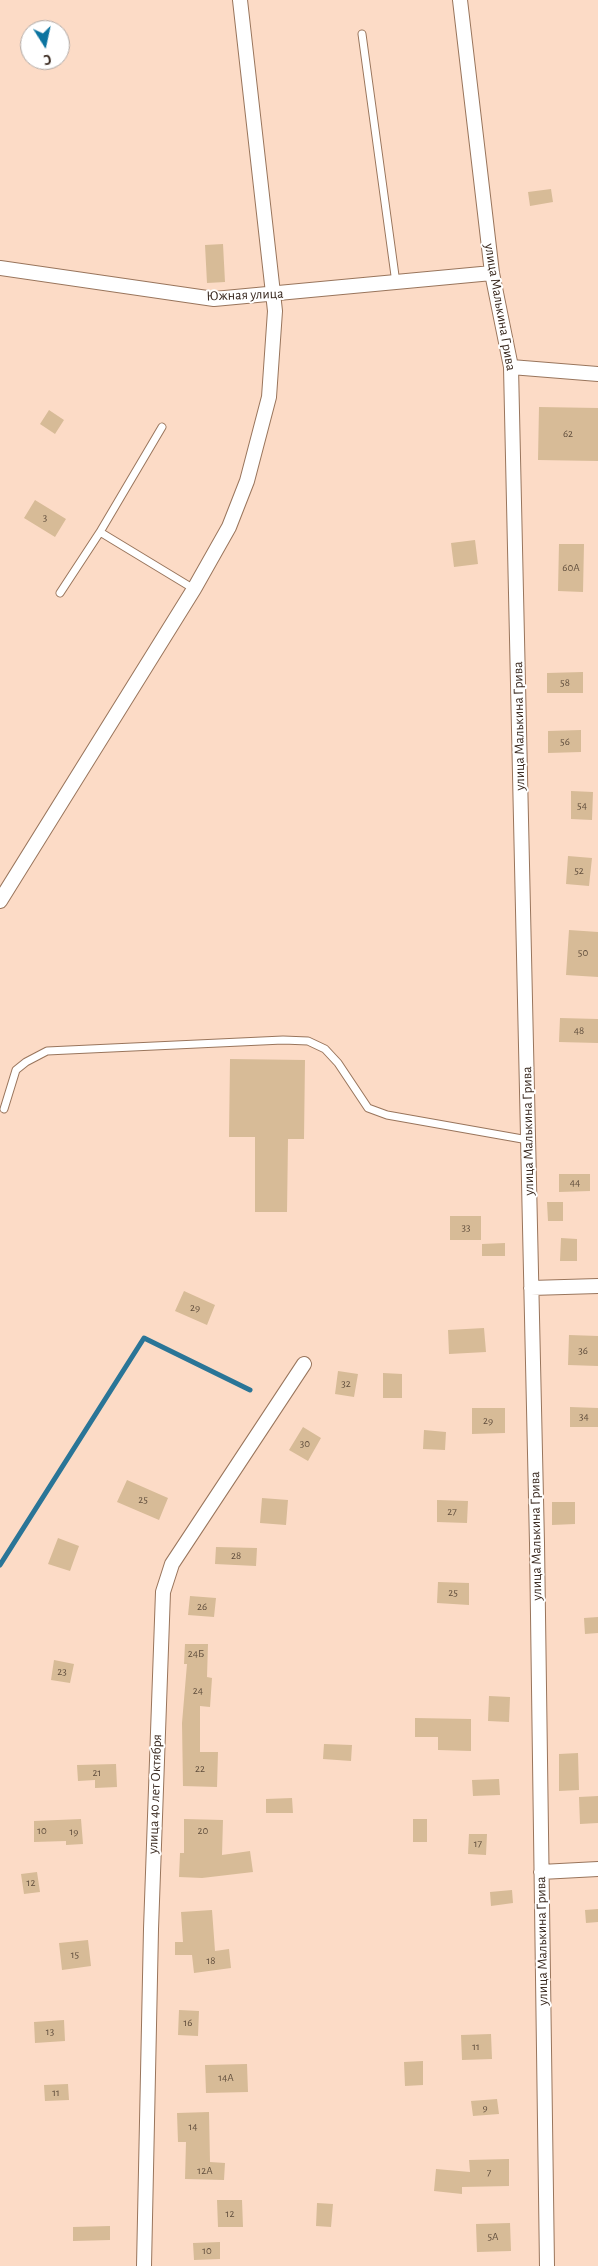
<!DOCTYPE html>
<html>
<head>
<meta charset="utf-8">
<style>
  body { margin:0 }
  #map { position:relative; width:598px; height:2266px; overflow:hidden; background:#fcdbc6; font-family:"Alegreya Sans",sans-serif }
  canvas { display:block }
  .north { position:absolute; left:20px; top:20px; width:50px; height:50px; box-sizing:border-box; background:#fff; border:1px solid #b0a9a5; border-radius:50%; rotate:170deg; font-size:14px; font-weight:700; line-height:20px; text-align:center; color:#39291f }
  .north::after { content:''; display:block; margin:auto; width:18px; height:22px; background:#0c74a0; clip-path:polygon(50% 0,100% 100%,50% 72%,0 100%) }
</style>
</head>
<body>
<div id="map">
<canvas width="598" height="2266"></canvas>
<div class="north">С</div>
</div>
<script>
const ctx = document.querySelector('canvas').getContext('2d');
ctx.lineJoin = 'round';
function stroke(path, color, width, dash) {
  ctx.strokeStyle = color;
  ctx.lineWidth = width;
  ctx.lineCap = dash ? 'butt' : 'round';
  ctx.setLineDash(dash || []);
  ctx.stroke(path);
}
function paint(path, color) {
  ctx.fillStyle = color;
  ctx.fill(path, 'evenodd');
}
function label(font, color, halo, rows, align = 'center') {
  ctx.font = font + ' "Alegreya Sans",sans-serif';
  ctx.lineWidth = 4;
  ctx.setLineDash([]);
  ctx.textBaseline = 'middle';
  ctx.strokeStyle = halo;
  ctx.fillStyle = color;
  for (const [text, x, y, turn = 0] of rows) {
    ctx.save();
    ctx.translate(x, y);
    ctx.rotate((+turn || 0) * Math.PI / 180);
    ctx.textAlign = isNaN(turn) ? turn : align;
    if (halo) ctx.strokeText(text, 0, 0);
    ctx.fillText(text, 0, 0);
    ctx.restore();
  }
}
const stream = new Path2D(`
  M 0,1565 L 144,1338 L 250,1390`);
const building = new Path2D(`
  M 551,189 L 553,202 L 530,206 L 528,192 Z
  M 223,244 L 225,282 L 207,283 L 205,245 Z
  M 539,407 L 598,408 L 598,461 L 538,460 Z
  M 49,410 L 64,420 L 55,434 L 40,424 Z
  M 35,500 L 66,519 L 55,537 L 24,518 Z
  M 475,540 L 478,564 L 454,567 L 451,543 Z
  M 559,544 L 584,544 L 583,592 L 558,591 Z
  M 583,672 L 583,693 L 547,693 L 547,673 Z
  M 581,730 L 581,752 L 548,753 L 548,731 Z
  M 571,791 L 593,792 L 592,820 L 571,819 Z
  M 568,856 L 592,858 L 589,886 L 566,884 Z
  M 569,930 L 598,932 L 598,977 L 566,975 Z
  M 560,1018 L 598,1019 L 598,1043 L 559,1042 Z
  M 230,1059 L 305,1060 L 304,1139 L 288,1139 L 287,1212 L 255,1212 L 255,1137 L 229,1137 Z
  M 559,1174 L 590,1174 L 590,1191 L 559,1192 Z
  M 547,1202 L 563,1202 L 563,1221 L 548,1221 Z
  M 450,1216 L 481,1216 L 481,1240 L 450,1240 Z
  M 561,1238 L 577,1239 L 577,1261 L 560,1261 Z
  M 505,1243 L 505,1256 L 482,1256 L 482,1244 Z
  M 184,1291 L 215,1305 L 207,1325 L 175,1311 Z
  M 484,1328 L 486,1352 L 449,1354 L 448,1330 Z
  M 569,1335 L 598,1336 L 598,1366 L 568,1365 Z
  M 338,1371 L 358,1374 L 354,1397 L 335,1394 Z
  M 383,1373 L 402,1374 L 402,1398 L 383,1398 Z
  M 570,1407 L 598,1408 L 598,1427 L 570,1427 Z
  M 472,1408 L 505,1408 L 505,1433 L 472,1434 Z
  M 303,1427 L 321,1438 L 308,1461 L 289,1450 Z
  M 424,1430 L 446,1432 L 445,1450 L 423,1449 Z
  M 127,1480 L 168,1498 L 159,1520 L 117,1502 Z
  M 262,1498 L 288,1500 L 286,1525 L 260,1523 Z
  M 437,1500 L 468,1501 L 467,1523 L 437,1522 Z
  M 552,1502 L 575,1502 L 575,1524 L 552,1525 Z
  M 58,1538 L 79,1546 L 70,1571 L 48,1564 Z
  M 216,1547 L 257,1548 L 256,1566 L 215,1564 Z
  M 438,1582 L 469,1583 L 469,1605 L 437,1603 Z
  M 190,1596 L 216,1598 L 214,1617 L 188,1615 Z
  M 598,1617 L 598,1633 L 585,1634 L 584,1618 Z
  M 185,1644 L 208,1644 L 207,1677 L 212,1678 L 210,1707 L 200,1706 L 200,1752 L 218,1752 L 217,1787 L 183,1786 L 182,1723 L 187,1664 L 184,1664 Z
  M 54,1660 L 74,1664 L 70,1683 L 51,1680 Z
  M 489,1696 L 510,1697 L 509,1722 L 488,1721 Z
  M 415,1718 L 471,1719 L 471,1751 L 438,1750 L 438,1737 L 415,1737 Z
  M 324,1744 L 352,1745 L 351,1761 L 323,1759 Z
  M 578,1753 L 579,1790 L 559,1791 L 559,1754 Z
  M 116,1764 L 117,1787 L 95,1788 L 95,1780 L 78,1781 L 77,1765 Z
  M 499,1779 L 500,1795 L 473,1796 L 472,1780 Z
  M 598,1796 L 598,1823 L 580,1824 L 579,1797 Z
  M 292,1798 L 293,1813 L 266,1813 L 266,1799 Z
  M 81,1819 L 83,1844 L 66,1845 L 66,1841 L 34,1842 L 34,1821 Z
  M 184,1819 L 223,1820 L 222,1855 L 250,1851 L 253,1872 L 202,1878 L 179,1877 L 180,1853 L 184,1853 Z
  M 413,1819 L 427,1819 L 427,1842 L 413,1842 Z
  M 469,1834 L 487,1834 L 486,1855 L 468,1854 Z
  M 37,1872 L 40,1892 L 24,1894 L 21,1874 Z
  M 512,1890 L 513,1903 L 491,1906 L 490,1892 Z
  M 598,1909 L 598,1922 L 586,1923 L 585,1910 Z
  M 212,1910 L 215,1951 L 229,1949 L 231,1968 L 194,1973 L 192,1955 L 175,1955 L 175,1942 L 183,1942 L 181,1912 Z
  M 88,1940 L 91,1966 L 62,1970 L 59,1943 Z
  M 179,2010 L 199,2011 L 198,2036 L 178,2035 Z
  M 64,2020 L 65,2041 L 35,2043 L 34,2022 Z
  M 491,2034 L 492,2059 L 462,2060 L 461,2035 Z
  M 423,2061 L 423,2085 L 405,2086 L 404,2062 Z
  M 247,2064 L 248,2092 L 206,2093 L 205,2065 Z
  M 68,2084 L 69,2100 L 45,2101 L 44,2085 Z
  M 497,2099 L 499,2114 L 473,2116 L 471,2101 Z
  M 209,2112 L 210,2162 L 225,2163 L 224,2180 L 185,2179 L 186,2142 L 178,2142 L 177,2113 Z
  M 509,2159 L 509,2186 L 462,2187 L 462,2194 L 434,2191 L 436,2169 L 470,2172 L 469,2160 Z
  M 217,2200 L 242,2200 L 243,2227 L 218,2227 Z
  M 317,2203 L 333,2204 L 331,2227 L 316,2226 Z
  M 510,2223 L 511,2251 L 477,2252 L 476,2224 Z
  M 110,2226 L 110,2240 L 73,2241 L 73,2227 Z
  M 220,2242 L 220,2259 L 194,2260 L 193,2243 Z`);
const service = new Path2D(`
  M 362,34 L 396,283
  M 162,427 L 100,532 L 194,589
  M 60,593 L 100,532
  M 4,1109 L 16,1070 L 26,1062 L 47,1051 L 283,1040 L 308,1041 L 325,1049 L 338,1063 L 368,1108 L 387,1115 L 528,1140`);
const minor = new Path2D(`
  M 460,0 L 492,273 L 511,367 L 537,1543 L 547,2266
  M 0,268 L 214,299 L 492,273
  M 511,367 L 598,374
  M 0,901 L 194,589 L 229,527 L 247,481 L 269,397 L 275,311 L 240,0
  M 531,1288 L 598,1286
  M 541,1872 L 598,1869
  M 144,2266 L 151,1929 L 163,1592 L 172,1564 L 304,1364`);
const numberNames = [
  ["62",568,434],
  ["3",45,518],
  ["60А",571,568],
  ["58",565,683],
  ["56",565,742],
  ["54",582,806],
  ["52",579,871],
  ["50",583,953],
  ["48",579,1031],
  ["44",575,1183],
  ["33",466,1228],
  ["29",195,1308],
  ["36",583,1351],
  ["32",346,1384],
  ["34",584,1417],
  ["29",488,1421],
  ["30",305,1444],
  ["25",143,1500],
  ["27",452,1512],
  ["28",236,1556],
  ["25",453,1593],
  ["26",202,1607],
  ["24Б",196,1654],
  ["23",62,1672],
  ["24",198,1691],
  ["22",200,1769],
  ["21",97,1773],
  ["10",42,1831],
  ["20",203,1831],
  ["19",74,1832],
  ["17",478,1844],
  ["12",31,1883],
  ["15",75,1955],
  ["18",211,1961],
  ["16",188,2023],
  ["13",50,2032],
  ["11",476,2047],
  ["14А",226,2078],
  ["11",56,2093],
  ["9",485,2108],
  ["14",193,2127],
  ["12А",205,2171],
  ["7",489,2173],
  ["12",230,2214],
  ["5А",493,2237],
  ["10",207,2251]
];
const streetNames = [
  ["Южная улица",245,295,-2],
  ["улица Малькина Грива",500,307,80],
  ["улица Малькина Грива",519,726,-91],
  ["улица Малькина Грива",528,1131,-91],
  ["улица Малькина Грива",536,1536,-91],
  ["улица 40 лет Октября",155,1794,-88],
  ["улица Малькина Грива",542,1941,-91]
];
stroke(stream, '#2a7597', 5);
paint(building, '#d7bb97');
stroke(service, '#99755c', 9);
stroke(minor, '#99755c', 16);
stroke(service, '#fff', 7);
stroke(minor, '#fff', 14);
label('11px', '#604e3d', null, numberNames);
label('14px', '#39291f', '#fff', streetNames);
</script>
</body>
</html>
